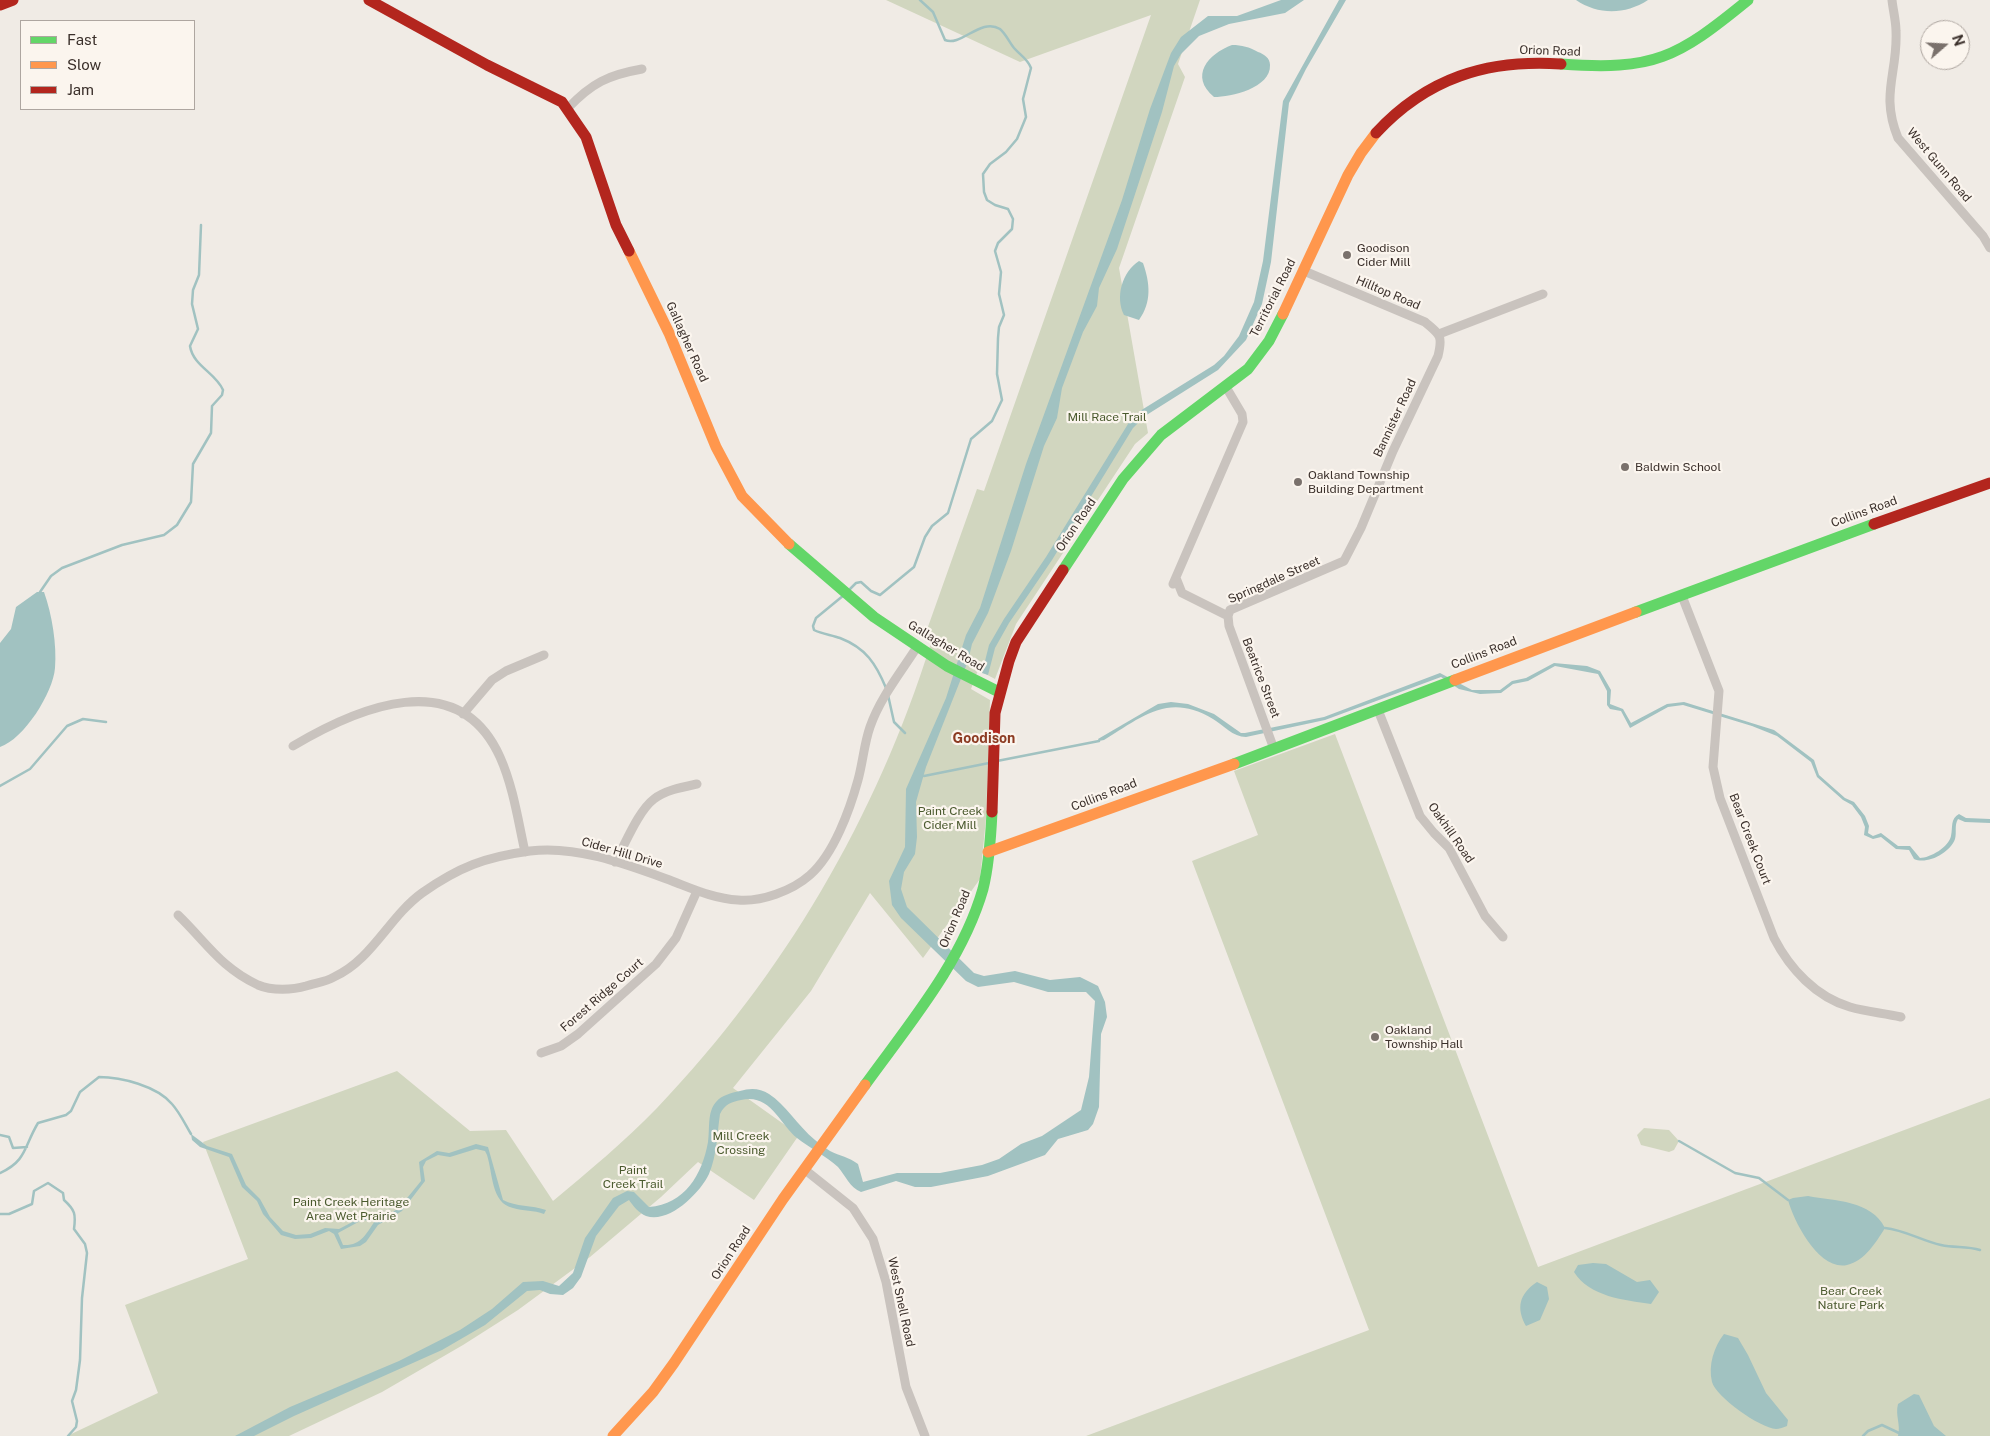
<!DOCTYPE html>
<html>
<head>
<meta charset="utf-8">
<style>
  body { margin:0 }
  #map { position:relative; width:1990px; height:1436px; overflow:hidden; background:#f0ebe5; font-family:"Public Sans",sans-serif }
  canvas { display:block }
  .legend { position:absolute; left:20px; top:20px; width:175px; height:90px; box-sizing:border-box; background:#fbf5ee; border:1px solid #aea6a0; margin:0; padding:6px 9px; list-style:none; font-size:15px; color:#3b302b }
  .legend li { display:flex; align-items:center; gap:10px; height:25px }
  .legend b { width:25px; border:1px solid #aea6a0 }
  .north { position:absolute; left:1920px; top:20px; width:50px; height:50px; box-sizing:border-box; background:#fbf5ee; border:1px solid #aea6a0; border-radius:50%; rotate:71deg; font-size:14px; font-weight:700; line-height:20px; text-align:center; color:#3b302b }
  .north::after { content:''; display:block; margin:auto; width:18px; height:22px; background:#7a716c; clip-path:polygon(50% 0,100% 100%,50% 72%,0 100%) }
</style>
</head>
<body>
<div id="map">
<canvas width="1990" height="1436"></canvas>
<ul class="legend">
<li><b style="height:6px;background:#63d668"></b>Fast</li>
<li><b style="height:6px;background:#ff974d"></b>Slow</li>
<li><b style="height:6px;background:#b3261e"></b>Jam</li>
</ul>
<div class="north">N</div>
</div>
<script>
const ctx = document.querySelector('canvas').getContext('2d');
ctx.lineJoin = 'round';
function paint(path, color) {
  ctx.fillStyle = color;
  ctx.fill(path, 'evenodd');
}
function stroke(path, color, width, dash) {
  ctx.strokeStyle = color;
  ctx.lineWidth = width;
  ctx.lineCap = dash ? 'butt' : 'round';
  ctx.setLineDash(dash || []);
  ctx.stroke(path);
}
function label(font, color, halo, rows, align = 'center') {
  ctx.font = font + ' "Public Sans",sans-serif';
  ctx.lineWidth = 4.5;
  ctx.setLineDash([]);
  ctx.textBaseline = 'middle';
  ctx.strokeStyle = halo;
  ctx.fillStyle = color;
  for (const [text, x, y, turn = 0] of rows) {
    ctx.save();
    ctx.translate(x, y);
    ctx.rotate((+turn || 0) * Math.PI / 180);
    ctx.textAlign = isNaN(turn) ? turn : align;
    if (halo) ctx.strokeText(text, 0, 0);
    ctx.fillText(text, 0, 0);
    ctx.restore();
  }
}
const green = new Path2D(`
  M 886,0 L 1200,0 L 1178,64 L 1185,77 L 1119,268 L 1148,433 L 1135,444 L 1016,624 L 995,679 L 978,670 L 971,689 L 990,700 L 986,818 L 980,879 L 923,958 L 870,893 L 811,991 L 733,1088 L 799,1135 L 754,1200 L 698,1162 L 661,1197 L 590,1257 L 518,1310 L 463,1345 L 382,1392 L 289,1436 L 67,1436 L 158,1393 L 125,1305 L 248,1259 L 203,1142 L 397,1071 L 470,1131 L 506,1130 L 553,1201 C 589,1171 625,1141 657,1108 C 784,975 876,818 931,643 L 924,638 L 977,489 L 984,491 L 1151,15 L 1020,62 Z
  M 1335,734 L 1538,1267 L 1990,1098 L 1990,1436 L 1086,1436 L 1369,1330 L 1192,861 L 1258,835 L 1234,771 Z
  M 1644,1128 L 1669,1130 L 1679,1141 L 1674,1150 L 1669,1152 L 1641,1145 L 1637,1135 Z`);
const water = new Path2D(`
  M 1281,0 L 1304,0 L 1285,13 L 1229,24 L 1199,36 L 1181,54 L 1174,66 L 1162,112 L 1117,249 L 1099,288 L 1097,306 L 1083,332 L 1062,388 L 1057,418 L 1044,446 L 1011,551 L 988,613 L 972,644 L 968,661 L 926,767 L 916,802 L 917,837 L 915,854 L 904,872 L 901,889 L 907,907 L 974,973 L 984,976 L 1015,971 L 1050,980 L 1080,977 L 1098,986 L 1105,1002 L 1107,1017 L 1101,1034 L 1099,1107 L 1093,1124 L 1088,1130 L 1058,1139 L 1045,1155 L 988,1176 L 931,1187 L 915,1187 L 896,1181 L 861,1192 C 850,1188 845,1175 838,1167 C 826,1156 810,1148 797,1138 C 779,1123 770,1093 741,1100 C 731,1102 725,1104 720,1114 C 717,1134 717,1155 709,1174 C 700,1193 669,1224 646,1216 C 639,1213 633,1206 629,1200 L 619,1206 L 596,1236 L 581,1277 L 573,1288 L 563,1295 L 550,1294 L 540,1290 L 527,1291 L 485,1325 L 442,1350 L 294,1416 L 254,1436 L 235,1436 L 290,1407 L 399,1361 L 460,1330 L 492,1309 L 523,1282 L 543,1281 L 559,1286 L 573,1273 L 585,1238 L 613,1198 L 627,1191 L 634,1192 L 649,1207 C 685,1204 702,1175 708,1142 C 710,1129 707,1112 716,1102 C 722,1095 731,1093 740,1091 C 750,1088 760,1088 769,1094 C 785,1104 798,1126 815,1140 C 820,1144 825,1148 830,1151 C 840,1156 849,1157 858,1164 L 863,1182 L 897,1173 L 940,1173 L 982,1165 L 999,1159 L 1021,1144 L 1042,1136 L 1081,1110 L 1089,1077 L 1095,1001 L 1086,992 L 1048,992 L 1014,982 L 978,987 L 966,981 L 901,918 L 892,905 L 889,881 L 905,847 L 906,789 L 946,698 L 966,635 L 980,608 L 1026,464 L 1122,200 L 1150,109 L 1171,53 L 1181,37 L 1208,16 L 1237,16 Z
  M 1339,0 L 1346,0 L 1306,69 L 1289,103 L 1271,262 L 1262,304 L 1246,340 L 1218,370 L 1145,416 L 1133,428 L 1052,560 L 1009,623 L 995,648 L 988,675 L 982,673 L 989,645 L 1004,619 L 1046,557 L 1128,424 L 1140,411 L 1214,365 L 1224,356 L 1239,336 L 1254,302 L 1263,261 L 1283,101 Z
  M 1576,0 L 1648,0 C 1625,15 1598,15 1576,0 Z
  M 1232,45 C 1242,45 1249,47 1258,52 C 1264,54 1270,58 1270,65 C 1271,88 1231,97 1214,97 C 1189,76 1208,54 1232,45 Z
  M 1139,261 L 1143,263 C 1150,283 1152,302 1139,320 L 1124,315 C 1115,297 1122,272 1139,261 Z
  M 37,592 L 44,592 C 52,614 57,645 55,668 C 53,693 24,739 0,747 L 0,643 L 11,629 L 16,607 Z
  M 1554,663 L 1587,666 L 1600,671 L 1611,690 L 1610,704 L 1623,709 L 1631,723 L 1667,704 L 1684,702 L 1774,730 L 1814,760 L 1819,775 L 1845,798 L 1854,802 L 1865,816 L 1869,826 L 1868,833 L 1873,836 L 1881,833 L 1898,846 L 1910,846 L 1920,858 C 1930,858 1949,847 1951,836 C 1953,827 1950,819 1959,814 L 1966,818 L 1990,819 L 1990,823 L 1965,822 L 1958,819 C 1954,826 1957,832 1955,839 C 1950,853 1927,865 1914,859 L 1909,850 L 1896,849 L 1881,837 L 1873,839 L 1864,835 L 1865,827 L 1861,817 L 1852,805 L 1843,800 L 1817,777 L 1811,762 L 1777,736 L 1752,726 L 1683,705 L 1668,707 L 1630,728 L 1621,711 L 1610,709 L 1607,705 L 1607,691 L 1598,674 L 1555,666 L 1528,681 L 1513,684 L 1501,693 L 1480,694 L 1459,689 L 1441,677 L 1325,720 L 1246,737 C 1233,737 1223,725 1213,719 C 1168,692 1142,717 1104,740 L 1099,741 L 1098,739 L 1158,704 L 1171,702 L 1188,704 L 1214,714 L 1241,733 L 1245,733 L 1324,717 L 1440,673 L 1472,690 L 1500,690 L 1512,681 L 1526,678 Z
  M 191,1134 L 207,1146 L 232,1154 L 246,1185 L 260,1199 L 270,1217 L 283,1231 L 296,1235 L 310,1234 L 325,1228 L 339,1229 L 362,1217 L 380,1219 L 388,1215 L 399,1208 L 421,1181 L 419,1162 L 437,1151 L 449,1153 L 476,1144 L 488,1147 L 503,1200 C 516,1207 532,1205 546,1210 L 544,1214 C 534,1210 523,1211 513,1208 C 491,1203 493,1174 487,1155 L 485,1151 L 476,1149 L 450,1157 L 438,1155 L 426,1161 L 423,1167 L 425,1181 L 402,1211 L 378,1225 L 366,1242 L 360,1246 L 341,1249 L 334,1234 L 329,1231 L 311,1238 L 295,1239 L 281,1235 L 263,1214 L 257,1201 L 242,1187 L 229,1157 L 200,1147 L 192,1140 ZM 362,1220 L 375,1221 C 366,1234 361,1246 343,1245 L 338,1233 Z
  M 1808,1196 C 1835,1201 1871,1200 1885,1228 C 1876,1242 1865,1261 1847,1265 C 1819,1271 1794,1222 1788,1200 L 1793,1198 Z
  M 1593,1263 L 1606,1264 L 1637,1282 L 1650,1280 L 1659,1292 L 1651,1304 C 1624,1300 1590,1297 1574,1272 L 1578,1265 Z
  M 1537,1282 L 1547,1287 L 1549,1299 L 1540,1320 L 1526,1326 C 1516,1308 1519,1294 1537,1282 Z
  M 1724,1334 L 1738,1338 L 1748,1355 L 1766,1393 L 1788,1420 L 1787,1426 C 1784,1427 1779,1429 1776,1429 C 1760,1428 1716,1397 1712,1382 C 1708,1365 1714,1347 1724,1334 Z
  M 1914,1394 L 1919,1395 L 1934,1426 L 1946,1436 L 1898,1436 C 1901,1424 1895,1416 1898,1404 Z`);
const stream = new Path2D(`
  M 848,591 L 856,583 L 861,582 L 871,591 L 880,595 L 914,567 L 925,537 L 932,526 L 948,513 L 971,439 L 992,421 L 1002,400 L 997,374 L 998,338 L 999,327 L 1004,315 L 999,294 L 1001,272 L 995,251 L 998,243 L 1012,229 L 1013,219 L 1008,209 L 995,205 L 987,200 L 984,192 L 983,174 L 990,164 L 1006,152 L 1017,139 L 1024,122 L 1026,117 L 1023,99 L 1031,68 C 1028,59 1020,55 1014,48 C 1009,42 1006,34 1000,29 C 981,17 961,47 945,40 L 933,12 L 920,0
  M 40,592 L 51,576 L 62,568 L 122,545 L 164,535 L 177,525 L 191,502 L 193,464 L 211,433 L 212,406 L 222,395 L 223,390 C 216,373 193,366 190,346 L 198,329 L 192,304 L 193,290 L 199,275 L 201,225
  M 844,595 L 816,618 L 813,626 L 814,630 C 822,634 832,635 840,638 C 866,648 876,664 886,688
  M 888,695 L 894,722 L 905,733
  M 997,761 L 1099,741
  M 924,776 L 989,763
  M 0,786 L 30,769 L 67,726 L 83,719 L 106,722
  M 0,1135 L 9,1137 L 13,1148 L 27,1147
  M 1679,1141 L 1735,1173 L 1759,1178 L 1788,1200
  M 0,1173 C 27,1161 24,1146 38,1123 L 66,1115 L 71,1111 L 80,1092 L 99,1077 C 121,1077 157,1086 172,1104 C 180,1113 185,1124 191,1134
  M 0,1214 L 9,1214 L 32,1204 L 34,1191 L 48,1183 L 63,1193 L 64,1200 C 75,1210 76,1214 74,1229 L 85,1244 L 87,1253 L 82,1298 L 80,1360 L 76,1390 L 72,1401 L 77,1421 L 76,1427 L 68,1436
  M 1885,1228 C 1905,1230 1922,1241 1941,1245 C 1955,1248 1967,1246 1980,1250
  M 1863,1436 L 1868,1431 L 1882,1425 L 1899,1433`);
const street = new Path2D(`
  M 1892,0 C 1893,10 1896,21 1896,31 C 1898,73 1880,94 1898,138 L 1983,236 L 1990,248
  M 568,108 C 592,83 608,75 642,69
  M 1439,334 L 1543,294
  M 1176,578 L 1182,593 L 1228,616
  M 1173,584 L 1243,422 L 1242,414 L 1226,387
  M 1682,596 L 1719,691 L 1713,767 L 1720,798 L 1774,938 C 1790,969 1816,997 1850,1007 C 1867,1012 1884,1013 1901,1017
  M 1228,616 L 1230,610 L 1344,561 L 1361,528 L 1393,451 L 1438,356 C 1443,335 1440,335 1425,322 L 1304,271
  M 1228,616 L 1229,626 L 1274,749
  M 1378,710 L 1420,816 L 1434,833 L 1449,848 L 1485,916 L 1503,937
  M 463,714 L 492,680 L 506,671 L 544,655
  M 293,746 C 357,708 458,664 500,757 C 513,786 518,820 525,852
  M 615,862 C 625,845 638,811 654,799 C 666,790 683,787 697,784
  M 178,915 C 206,942 221,968 258,985 C 272,991 293,990 306,986 C 315,983 326,982 334,977 C 372,960 389,917 422,893 C 459,867 485,857 530,851 C 577,845 628,865 672,881 C 693,889 715,899 738,900 C 761,902 792,891 810,875 C 834,854 850,809 858,780 C 863,762 864,744 870,727 C 880,698 901,672 917,647
  M 541,1053 L 561,1046 L 578,1034 L 656,964 L 676,938 L 697,891
  M 804,1169 L 853,1208 L 873,1239 L 886,1282 L 906,1387 L 925,1436`);
const fast = new Path2D(`
  M 1561,64 C 1654,71 1677,58 1748,0
  M 789,544 L 874,617 L 947,666 L 999,692
  M 1063,570 L 1123,479 L 1161,435 L 1248,369 L 1269,341 L 1283,314
  M 1636,612 L 1874,524
  M 1234,764 L 1455,680
  M 865,1085 C 909,1024 962,962 983,889 C 988,869 991,833 992,812`);
const slow = new Path2D(`
  M 629,251 L 669,333 L 716,447 L 742,496 L 789,544
  M 1283,314 L 1348,175 L 1361,153 L 1376,133
  M 1455,680 L 1636,612
  M 988,852 L 1234,764
  M 613,1436 L 653,1392 L 674,1363 L 783,1199 L 865,1085`);
const jam = new Path2D(`
  M 369,0 L 487,65 L 562,102 L 586,137 L 616,225 L 629,251
  M 0,5 L 13,0
  M 1376,133 C 1427,78 1487,59 1561,64
  M 1874,524 L 1990,483
  M 992,812 L 995,713 L 1009,661 L 1016,642 L 1063,570`);
const markers = [
  [1347,255,5,"#7a716c"],
  [1625,467,5,"#7a716c"],
  [1298,482,5,"#7a716c"],
  [1375,1037,5,"#7a716c"]
];
const streetNames = [
  ["Orion Road",1550,51,2],
  ["West Gunn Road",1939,165,50],
  ["Hilltop Road",1388,293,23],
  ["Territorial Road",1273,298,-63],
  ["Gallagher Road",687,342,66],
  ["Bannister Road",1395,418,-65],
  ["Collins Road",1864,512,-20],
  ["Orion Road",1076,525,-56],
  ["Springdale Street",1274,580,-24],
  ["Gallagher Road",946,646,31],
  ["Collins Road",1484,653,-21],
  ["Beatrice Street",1261,678,69],
  ["Collins Road",1104,795,-21],
  ["Oakhill Road",1451,833,55],
  ["Bear Creek Court",1750,839,69],
  ["Cider Hill Drive",622,853,16],
  ["Orion Road",955,919,-67],
  ["Forest Ridge Court",602,995,-41],
  ["Orion Road",731,1253,-57],
  ["West Snell Road",901,1302,78]
];
const poiNames = [
  ["Goodison",1357,248],
  ["Cider Mill",1357,262],
  ["Baldwin School",1635,467],
  ["Oakland Township",1308,475],
  ["Building Department",1308,489],
  ["Oakland",1385,1030],
  ["Township Hall",1385,1044]
];
const parkNames = [
  ["Mill Race Trail",1107,417],
  ["Paint Creek",950,811],
  ["Cider Mill",950,825],
  ["Mill Creek",741,1136],
  ["Crossing",741,1150],
  ["Paint",633,1170],
  ["Creek Trail",633,1184],
  ["Paint Creek Heritage",351,1202],
  ["Area Wet Prairie",351,1216],
  ["Bear Creek",1851,1291],
  ["Nature Park",1851,1305]
];
const neighbourhoodNames = [
  ["Goodison",984,739]
];
paint(green, '#d1d6bf');
paint(water, '#a1c2c1');
stroke(stream, '#a1c2c1', 2.5);
stroke(street, '#c9c3be', 9);
stroke(fast, '#63d668', 11);
stroke(slow, '#ff974d', 11);
stroke(jam, '#b3261e', 11);
for (const [x, y, r, color] of markers) {
  const dot = new Path2D();
  dot.arc(x, y, r, 0, 2 * Math.PI);
  ctx.fillStyle = color;
  ctx.fill(dot);
  stroke(dot, '#fbf5ee', 2);
}
label('12px', '#3b302b', '#fbf5ee', streetNames);
label('12px', '#3b302b', '#fbf5ee', poiNames, 'left');
label('12px', '#4a5a2e', '#fbf5ee', parkNames);
label('bold 14px', '#8c3b22', '#fbf5ee', neighbourhoodNames);
</script>
</body>
</html>
